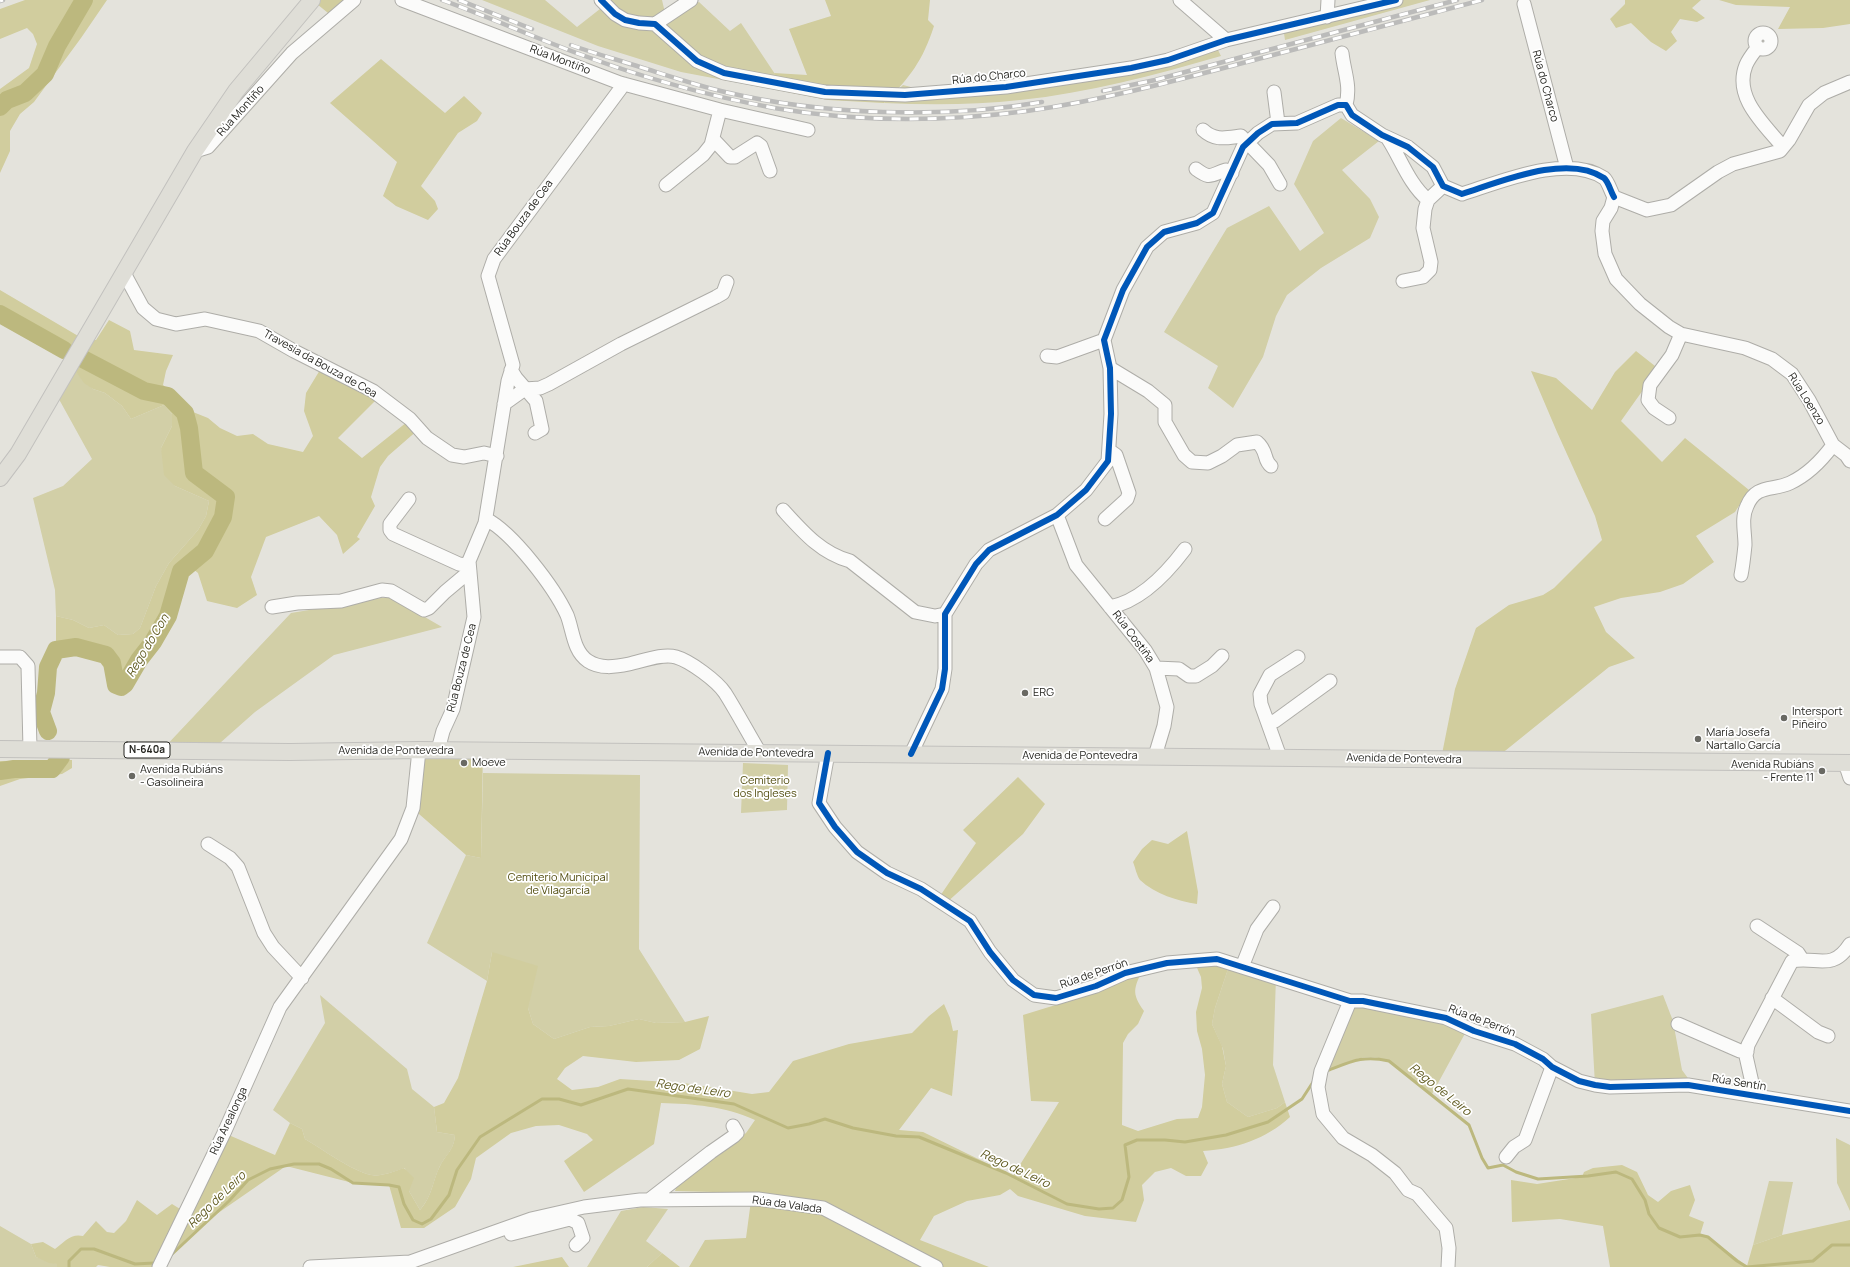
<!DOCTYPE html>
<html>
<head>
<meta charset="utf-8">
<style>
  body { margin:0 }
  canvas { display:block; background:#e4e3dc }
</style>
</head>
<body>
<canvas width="1850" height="1267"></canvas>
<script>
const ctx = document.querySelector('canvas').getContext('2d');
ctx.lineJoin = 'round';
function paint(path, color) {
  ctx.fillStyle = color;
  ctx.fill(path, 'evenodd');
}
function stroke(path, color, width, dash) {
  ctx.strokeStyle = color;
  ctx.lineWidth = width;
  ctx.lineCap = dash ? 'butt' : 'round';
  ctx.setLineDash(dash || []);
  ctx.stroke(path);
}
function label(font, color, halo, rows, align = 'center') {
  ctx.font = font + ' Manrope,sans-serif';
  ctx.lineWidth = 3.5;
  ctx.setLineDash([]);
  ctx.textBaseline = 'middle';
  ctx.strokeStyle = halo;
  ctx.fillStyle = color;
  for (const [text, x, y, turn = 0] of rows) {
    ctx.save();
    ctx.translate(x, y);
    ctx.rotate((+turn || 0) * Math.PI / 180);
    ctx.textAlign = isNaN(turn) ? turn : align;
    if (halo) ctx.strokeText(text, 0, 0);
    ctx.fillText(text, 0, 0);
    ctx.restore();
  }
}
const green = new Path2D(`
  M 482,0 L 545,0 L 577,27 L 605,5 L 601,0 L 662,0 L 666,17 L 681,8 L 699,2 L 730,31 L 741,23 L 787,92 L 681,72 L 598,46 Z
  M 1396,0 L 1430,0 L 1285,40 L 1283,27 Z
  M 1215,44 L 1221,56 C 1155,75 1088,93 1020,100 C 975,105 929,105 884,103 L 903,85 L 915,88 L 1065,78 Z
  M 1341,118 L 1379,141 L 1342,170 L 1370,199 L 1379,217 L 1370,238 L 1321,268 L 1287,295 L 1276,316 L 1263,357 L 1233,408 L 1208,388 L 1218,366 L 1164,332 L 1227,228 L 1269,206 L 1300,251 L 1324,233 L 1294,184 L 1313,141 Z
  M 71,364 L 93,389 L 105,393 L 122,406 L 131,419 L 164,405 L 172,414 L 172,426 L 161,448 L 175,486 L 209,501 L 206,516 L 198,530 L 169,563 L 156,586 L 140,628 L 133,634 L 118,635 L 104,625 L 89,628 L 73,620 L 56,616 L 55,590 L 33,498 L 63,486 L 92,459 L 55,392 Z
  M 381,598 L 392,598 L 442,627 L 334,655 L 255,712 L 211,751 L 162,750 L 291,613 Z
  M 743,763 L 788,765 L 787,810 L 741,813 Z
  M 483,773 L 640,775 L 639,949 L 685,1022 L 656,1023 L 639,1019 L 609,1026 L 590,1027 L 554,1039 L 533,1024 L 528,1008 L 492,952 L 487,981 L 427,943 L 466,855 L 481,858 Z
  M 1230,963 L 1276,977 L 1273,1065 L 1285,1102 L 1277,1108 L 1248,1117 L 1227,1102 L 1222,1084 L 1226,1066 L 1223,1049 L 1212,1024 L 1215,1008 Z
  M 320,995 L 407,1069 L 412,1089 L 434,1107 L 437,1132 L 455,1135 C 454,1151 445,1155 439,1168 C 432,1184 432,1196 420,1210 L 409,1191 L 405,1168 C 395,1171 381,1177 371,1175 C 350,1170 324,1150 305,1139 L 302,1129 L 290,1123 L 273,1110 L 325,1023 Z
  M 1663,995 L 1673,1021 L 1682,1070 L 1693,1085 L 1595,1085 L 1591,1014 Z
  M 1350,1001 L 1468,1028 L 1431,1096 C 1412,1079 1389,1051 1361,1058 C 1350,1060 1340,1066 1329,1070 L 1337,1032 Z
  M 1836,1138 L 1850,1145 L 1850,1211 L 1837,1183 Z
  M 1769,1181 L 1793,1182 L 1782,1235 L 1753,1245 Z
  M 643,1207 L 668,1209 L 646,1241 L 662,1253 L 647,1267 L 587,1267 L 621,1211 Z
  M 0,1226 L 31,1244 L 36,1257 L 57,1264 L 57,1267 L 0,1267 Z`);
const forest = new Path2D(`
  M 25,0 L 107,0 L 81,38 L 34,102 L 20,114 L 10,131 L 10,151 L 0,173 L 0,89 L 29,68 L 37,44 L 33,34 L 27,28 L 0,39 L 0,9 Z
  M 312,0 L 354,0 L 333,17 Z
  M 825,0 L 930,0 L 928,20 L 934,26 C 923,60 910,78 884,103 L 828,100 L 787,92 L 774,73 L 807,75 L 789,29 L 831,16 Z
  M 1625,0 L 1701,0 L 1692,8 L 1705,18 L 1697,22 L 1680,19 L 1671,32 L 1677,41 L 1666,51 L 1651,42 L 1631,23 L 1616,28 L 1610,19 L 1625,4 Z
  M 1719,0 L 1850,0 L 1850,24 L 1823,28 L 1778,29 L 1790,7 L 1736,5 Z
  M 381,59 L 445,113 L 464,96 L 482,113 L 477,121 L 458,133 L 421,186 L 435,201 L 438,209 L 428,220 L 396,206 L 383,196 L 397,162 L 330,103 Z
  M 0,290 L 85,340 L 96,340 L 109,320 L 130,331 L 134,350 L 173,355 L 166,371 L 163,385 L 193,412 L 208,418 L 220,428 L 237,436 L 253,434 L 268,444 L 303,452 L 313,436 L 304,411 L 306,393 L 323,365 L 380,396 L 338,438 L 362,458 L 407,422 L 419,429 L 388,456 L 380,467 L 371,497 L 375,506 L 357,537 L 360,539 L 343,554 L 337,535 L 319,516 L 266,537 L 251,577 L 257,595 L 237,608 L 207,601 L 198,573 L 188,565 L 178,579 L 168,616 L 153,642 L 130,673 L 125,684 L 116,685 L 112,663 L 106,655 L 76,647 L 56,650 L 56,616 L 73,620 L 89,628 L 104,625 L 118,635 L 133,634 L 140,628 L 156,586 L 169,563 L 198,530 L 206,516 L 209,501 L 175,486 L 164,475 L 161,448 L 172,426 L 172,414 L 164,405 L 131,419 L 122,406 L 105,393 L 93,389 L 84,383 L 71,364 L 0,320 Z
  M 1636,351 L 1655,366 L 1643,390 L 1621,421 L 1662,462 L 1685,438 L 1749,490 L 1735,512 L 1696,536 L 1714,562 L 1683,584 L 1660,592 L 1621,598 L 1594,607 L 1606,632 L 1635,658 L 1609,667 L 1495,759 L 1441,759 L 1455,689 L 1476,628 L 1509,605 L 1543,595 L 1554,588 L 1602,540 L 1595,516 L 1557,432 L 1531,371 L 1556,378 L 1592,410 L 1615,372 Z
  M 425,750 L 483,750 L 481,858 L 466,855 L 419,814 Z
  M 72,760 L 72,768 L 62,774 L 20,779 L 0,786 L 0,761 Z
  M 1018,777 L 1045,804 L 1023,834 L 945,904 L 938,899 L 976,843 L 963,830 Z
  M 1187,831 L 1198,892 L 1197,904 C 1178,901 1155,894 1140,880 C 1137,876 1135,867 1133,862 L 1142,849 L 1152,840 L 1168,844 Z
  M 492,952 L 538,966 L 528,1008 L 533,1024 L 554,1039 L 590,1027 L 609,1026 L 639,1019 L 656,1023 L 685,1022 L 709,1016 L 700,1049 L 679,1060 L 636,1062 L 583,1056 L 565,1068 L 557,1079 L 572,1090 L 598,1087 L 620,1079 L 684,1083 L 752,1094 L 769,1092 L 793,1061 L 849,1044 L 912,1033 L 929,1016 L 944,1004 L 950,1018 L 953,1031 L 958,1030 L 952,1096 L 931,1088 L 899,1130 L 923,1132 L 1013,1176 L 1059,1102 L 1031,1101 L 1023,1015 L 1075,999 L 1143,969 C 1134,988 1131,993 1144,1011 L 1138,1024 L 1128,1034 L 1123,1043 L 1122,1125 L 1138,1131 L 1177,1119 L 1198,1118 L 1202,1107 L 1205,1075 L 1202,1049 L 1197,1031 L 1196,1012 L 1202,988 L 1201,977 L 1194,961 L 1230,963 L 1215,1008 L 1212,1024 L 1222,1046 L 1226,1066 L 1222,1084 L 1227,1102 L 1248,1117 L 1277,1108 L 1285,1102 L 1290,1117 C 1266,1139 1236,1149 1203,1151 L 1208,1163 L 1201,1176 L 1186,1176 L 1171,1168 L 1155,1172 L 1142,1185 L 1144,1200 L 1136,1222 L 1085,1216 L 1018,1196 L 1010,1189 L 1000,1195 L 967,1201 L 934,1216 L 920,1240 L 989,1267 L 689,1267 L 705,1240 L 746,1238 L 752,1193 L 675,1191 L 678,1183 L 746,1133 L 755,1120 C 724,1106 694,1104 661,1103 L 654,1144 L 584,1192 L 564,1161 L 593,1140 L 587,1134 L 559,1125 L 536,1126 L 511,1133 L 476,1158 L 471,1179 L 455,1207 L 424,1228 L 401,1228 L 389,1185 L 353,1183 L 286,1166 L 208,1220 L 159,1267 L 110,1267 L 98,1265 L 96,1267 L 57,1267 L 57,1264 L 49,1263 L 36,1257 L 31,1244 L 43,1242 L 55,1249 C 64,1242 71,1233 83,1236 L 96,1221 L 107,1232 L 114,1233 L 126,1221 L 137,1200 L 157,1215 L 172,1204 L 185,1212 L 224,1133 L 275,1155 L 290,1123 L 302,1129 L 305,1139 C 324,1150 350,1170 371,1175 C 381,1177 395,1171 404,1168 L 414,1178 L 409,1191 L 420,1210 C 433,1195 432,1182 440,1166 C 446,1154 454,1150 455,1135 L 437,1132 L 434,1107 L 444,1103 L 458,1078 L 487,981 Z
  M 1622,1165 L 1637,1172 L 1648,1195 L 1658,1202 L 1671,1191 L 1690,1185 L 1695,1200 L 1689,1216 L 1704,1222 L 1700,1235 L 1708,1237 L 1747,1266 L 1753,1245 L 1782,1235 L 1850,1220 L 1850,1267 L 1610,1267 L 1603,1226 L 1560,1219 L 1512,1222 L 1511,1180 L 1537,1184 L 1582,1177 L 1584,1172 L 1593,1168 Z
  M 662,1253 L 680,1267 L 647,1267 Z
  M 562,1257 L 569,1267 L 513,1267 Z`);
const stream = new Path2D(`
  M 1329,1070 C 1352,1061 1364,1055 1389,1061 L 1469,1125 L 1482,1158 L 1488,1168 L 1503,1165 L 1516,1172 L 1538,1179 L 1588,1176 L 1616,1172 L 1632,1179 L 1645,1200 L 1649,1214 L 1659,1228 L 1680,1237 L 1700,1235 L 1708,1237 L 1737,1261 L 1747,1267 L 1813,1261 L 1832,1245 L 1850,1245
  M 170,1256 L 229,1201 L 248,1180 L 270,1169 L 294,1164 L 319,1164 L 331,1169 L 353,1183 L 389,1185 L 399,1187 L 404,1204 L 413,1220 L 422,1224 L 431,1219 L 449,1195 L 457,1170 L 480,1137 L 542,1099 L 559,1099 L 581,1105 L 628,1089 L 734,1104 L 788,1128 L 809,1124 L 825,1119 L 853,1128 L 896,1136 L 919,1137 L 1006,1173 L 1067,1204 L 1099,1209 L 1113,1208 L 1122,1200 L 1129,1177 L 1125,1145 L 1137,1140 L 1165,1140 L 1185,1142 L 1226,1135 L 1268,1122 L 1302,1099 L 1313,1082
  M 69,1267 L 69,1261 L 81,1249 L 94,1249 L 135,1264 L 154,1263`);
const river = new Path2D(`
  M 0,107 L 7,100 L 25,93 L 45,74 L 57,46 L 84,0
  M 0,314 L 64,350
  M 48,731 L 41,712 L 46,693 L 48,667 L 56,650 L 76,647 L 106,655 L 112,663 L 116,685 L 121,687 L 125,684 L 139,660 L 153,642 L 168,616 L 181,571 L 205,551 L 223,517 L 226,497 L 194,473 L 189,428 L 185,413 L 168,396 L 144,391 L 83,359
  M 0,771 L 14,769 L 52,769 L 61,757`);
const minor = new Path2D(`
  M 402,0 L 620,83 L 720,110 L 808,130
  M 601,0 L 615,14 L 625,20 L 639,23 L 655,24 L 697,61 L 724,73 L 825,92 L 905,95 L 1006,87 L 1131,68 L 1168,60 L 1226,40 L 1396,0
  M 1180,0 L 1226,40
  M 1524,4 L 1567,168
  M 1327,17 L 1328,0
  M 655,24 L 691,0
  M1755 41a8 8 0 1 1 16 0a8 8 0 1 1-16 0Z
  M 1758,47 C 1754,52 1749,58 1746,65 C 1733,97 1764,124 1783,147
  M 1342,53 C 1344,72 1351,85 1346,105
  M 1274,92 L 1278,123
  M 1203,130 C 1215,141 1225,138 1241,136 L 1269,165 L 1280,184
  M 713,139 L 730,157 L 735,157 L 757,143 L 761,146 L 770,171
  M 1388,139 C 1401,159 1409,184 1428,200
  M 195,151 L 208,147 L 292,53 L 354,0
  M 1196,169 C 1211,180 1210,175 1226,170 L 1232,173
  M 666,185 L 703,155 L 711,145 L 720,110
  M 1614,197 L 1611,208 L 1603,221 L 1602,231 L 1605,254 L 1616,279 L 1640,304 L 1669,327 L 1681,334 L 1745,348 L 1772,359 L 1792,374 L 1809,400 L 1833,445 L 1846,455 L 1850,461
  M 1614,197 L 1647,210 L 1671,205 L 1718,172 L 1733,164 L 1780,151 L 1789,140 L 1809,105 L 1824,93 L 1850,82
  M 124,273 L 143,308 L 156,319 L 176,324 L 205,319 L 259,331 L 294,351 L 373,391 L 410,419 L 427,438 L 452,455 L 464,457 L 484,453 L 497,456
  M 1403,281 L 1423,277 L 1430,270 L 1431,262 L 1423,228 L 1425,209 L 1428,200 L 1443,186
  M 1047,356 L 1057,357 L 1104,340
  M 1110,368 L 1148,391 L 1165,405 L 1165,422 L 1184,455 L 1192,462 L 1208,463 L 1222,456 L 1237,445 L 1257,442 C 1268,451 1263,460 1271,466
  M 511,370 L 516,378 L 536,401 L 542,429 L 535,433
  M 504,404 L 525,389 L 540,388 L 549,384 L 621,344 L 716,297 L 723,293 L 727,282
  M 1669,418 L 1654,408 L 1648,400 L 1650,385 L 1672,355 L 1681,334
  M 409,499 L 390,524 L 390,530 L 393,534 L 459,564 L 465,565 L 469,561
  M 783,510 C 803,532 821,553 850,561 L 915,612 L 935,616 L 945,614
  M 1057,515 L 1076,565 L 1145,650 L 1156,668 L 1167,707 L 1164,726 L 1155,756
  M 486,519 C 513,533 554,587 567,615 C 573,630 573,651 588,661 C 600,669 615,667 629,664 C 643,661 663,653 676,657 C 690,661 717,681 725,693 C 737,712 748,733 760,753
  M 1105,519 L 1127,499 L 1129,493 L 1116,455 L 1109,450
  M 1741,575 C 1743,565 1744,555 1745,545 C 1745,532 1741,518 1747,506 C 1756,484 1772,491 1790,483 C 1807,475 1822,460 1833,445
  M 272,607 L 297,603 L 341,601 L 382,590 L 391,591 L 424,610 L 429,608 L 445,592 L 470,571
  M 1110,607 C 1141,601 1167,573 1185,549
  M 0,657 L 20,657 L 28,666 L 30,749
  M 1156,668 L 1179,669 L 1189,676 L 1196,676 L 1212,666 L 1222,656
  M 1268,722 L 1275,721 L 1330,681
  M 438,750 L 443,731 L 453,709 L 474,617 L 469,561 L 485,523 L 508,381 L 513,365 L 488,276 L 494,259 L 624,84
  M 828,753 L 819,803 L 835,827 L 857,852 L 887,873 L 921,889 L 970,921 L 990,952 L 1013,980 L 1034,995 L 1056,998 L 1096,986 L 1125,973 L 1167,963 L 1217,959 L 1350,1001 L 1363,1001 L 1446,1018 L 1474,1031 L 1515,1044 L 1543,1059 L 1552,1067 L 1579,1081 L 1595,1085 L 1610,1087 L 1688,1085 L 1850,1111
  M 911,754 L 942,689 L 945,669 L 945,614 L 976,564 L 989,550 L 1057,515 L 1086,490 L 1108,461 L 1111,414 L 1110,368 L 1104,340 L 1123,290 L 1147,247 L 1164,232 L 1197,223 L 1213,213 L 1243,147 L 1258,133 L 1272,124 L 1297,123 L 1338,105 L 1346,105 L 1352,115 L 1382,135 L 1408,147 L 1433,167 L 1443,186 L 1462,194 C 1500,182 1567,153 1604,178 C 1608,181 1611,192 1614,197
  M 1280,757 L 1261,704 L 1260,694 L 1270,675 L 1298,657
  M 1845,763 L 1850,778
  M 208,844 L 230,858 L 238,867 L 264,933 L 273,947 L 302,978
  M 1757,926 L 1798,953 L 1802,959
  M 1242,967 L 1257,929 L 1273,907
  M 1772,998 L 1818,1032 L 1828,1036
  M 1350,1001 L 1321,1071 L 1318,1087 L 1323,1114 L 1343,1138 L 1372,1155 L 1395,1173 L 1408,1190 L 1417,1194 L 1446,1228 L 1449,1248 L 1448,1267
  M 1678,1024 L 1740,1051 L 1747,1052
  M 1755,1096 L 1746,1056 L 1748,1045 L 1792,961 C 1817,956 1832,972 1850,944
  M 1506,1157 L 1514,1147 L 1525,1140 L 1552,1067
  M 649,1200 L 711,1152 L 734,1136 L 737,1133 L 733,1126
  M 511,1234 L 570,1219 L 578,1223 L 583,1238 L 576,1245
  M 159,1267 L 224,1133 L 280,1007 L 401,839 L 413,808 L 419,750
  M 310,1267 L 410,1262 L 531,1219 L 584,1207 L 640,1200 L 758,1199 L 823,1208 L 936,1267`);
const major = new Path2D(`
  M 0,478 L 18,454 L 195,151 L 236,91 L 312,0
  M 0,749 L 290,752 L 419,750 L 1850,763`);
const rail = new Path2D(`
  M 442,0 C 489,17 535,38 582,55 C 644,78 709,96 774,108 C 857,122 944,122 1027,111 C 1105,100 1182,79 1258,59 C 1333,39 1408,20 1482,0
  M 459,0 L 532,29
  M 0,1 L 3,0
  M 571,45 C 593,53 615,59 637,66 C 666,75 695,85 725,92 C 823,115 943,119 1042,102
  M 1103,91 L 1155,80 L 1457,0`);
const cycleway = new Path2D(`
  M 601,0 L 615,14 L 625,20 L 639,23 L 655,24 L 697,61 L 724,73 L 825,92 L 905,95 L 1006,87 L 1131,68 L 1168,60 L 1226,40 L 1396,0
  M 828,753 L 819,803 L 835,827 L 857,852 L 887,873 L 921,889 L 970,921 L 990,952 L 1013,980 L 1034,995 L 1056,998 L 1096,986 L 1125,973 L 1167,963 L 1217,959 L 1350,1001 L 1363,1001 L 1446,1018 L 1474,1031 L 1515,1044 L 1543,1059 L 1552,1067 L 1579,1081 L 1595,1085 L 1610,1087 L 1688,1085 L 1850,1111
  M 911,754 L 942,689 L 945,669 L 945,614 L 976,564 L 989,550 L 1057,515 L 1086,490 L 1108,461 L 1111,414 L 1110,368 L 1104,340 L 1123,290 L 1147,247 L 1164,232 L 1197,223 L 1213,213 L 1243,147 L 1258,133 L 1272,124 L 1297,123 L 1338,105 L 1346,105 L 1352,115 L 1382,135 L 1408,147 L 1433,167 L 1443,186 L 1462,194 C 1500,182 1567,153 1604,178 C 1608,181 1611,192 1614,197`);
const markers = [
  [1025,693,4,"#696963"],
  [1784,718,4,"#696963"],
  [1698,739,4,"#696963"],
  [464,763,4,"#696963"],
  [1822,771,4,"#696963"],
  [132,776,4,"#696963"]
];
const shields = [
  [147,750,46]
];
const shieldNames = [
  ["N-640a",147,750]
];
const streetNames = [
  ["Rúa Montiño",560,60,21],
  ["Rúa do Charco",989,77,-6],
  ["Rúa do Charco",1545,86,75],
  ["Rúa Montiño",241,111,-48],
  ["Rúa Bouza de Cea",524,218,-54],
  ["Travesia da Bouza de Cea",320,364,29],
  ["Rúa Loenzo",1806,399,58],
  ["Rúa Costiña",1133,637,53],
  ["Rúa Bouza de Cea",462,668,-76],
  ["Avenida de Pontevedra",396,751],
  ["Avenida de Pontevedra",756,753,1],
  ["Avenida de Pontevedra",1080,756],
  ["Avenida de Pontevedra",1404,759,1],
  ["Rúa de Perrón",1094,974,-19],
  ["Rúa de Perrón",1482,1021,21],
  ["Rúa Sentín",1739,1083,9],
  ["Rúa Arealonga",229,1121,-65],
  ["Rúa da Valada",787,1205,8]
];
const poiNames = [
  ["ERG",1033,693],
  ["Intersport",1792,712],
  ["Piñeiro",1792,725],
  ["María Josefa",1706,733],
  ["Nartallo García",1706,746],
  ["Moeve",472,763],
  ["Avenida Rubiáns",1814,765,"right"],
  ["- Frente 11",1814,778,"right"],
  ["Avenida Rubiáns",140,770],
  ["- Gasolineira",140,783]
];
const parkNames = [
  ["Cemiterio",765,781],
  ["dos Ingleses",765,794],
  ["Cemiterio Municipal",558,878],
  ["de Vilagarcía",558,891]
];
const waterNames = [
  ["Rego do Con",148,646,-59],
  ["Rego de Leiro",693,1089,8],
  ["Rego de Leiro",1440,1090,39],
  ["Rego de Leiro",1015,1169,25],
  ["Rego de Leiro",217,1200,-44]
];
paint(green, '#d2cfa7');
paint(forest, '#d1cd9e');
stroke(stream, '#bcb87e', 3);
stroke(river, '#bcb87e', 18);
stroke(minor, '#aeada8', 15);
stroke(major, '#c2c1be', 18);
stroke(minor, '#fbfbfa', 13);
stroke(major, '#dfded7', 16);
stroke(rail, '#bbbbba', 4.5);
stroke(rail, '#fff', 3, [9]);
stroke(cycleway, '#0057b8', 6);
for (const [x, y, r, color] of markers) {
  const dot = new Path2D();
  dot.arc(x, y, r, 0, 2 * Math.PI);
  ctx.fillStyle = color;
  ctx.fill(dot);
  stroke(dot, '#fff', 1.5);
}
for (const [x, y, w] of shields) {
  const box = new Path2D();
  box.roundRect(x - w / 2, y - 8, w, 16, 3);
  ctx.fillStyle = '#fff';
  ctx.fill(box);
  stroke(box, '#272722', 1);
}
label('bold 10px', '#272722', null, shieldNames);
label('11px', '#272722', '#fff', streetNames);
label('11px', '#272722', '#fff', poiNames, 'left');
label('11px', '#514c0e', '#fff', parkNames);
label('italic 12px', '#5f5a1f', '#fff', waterNames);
</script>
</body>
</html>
